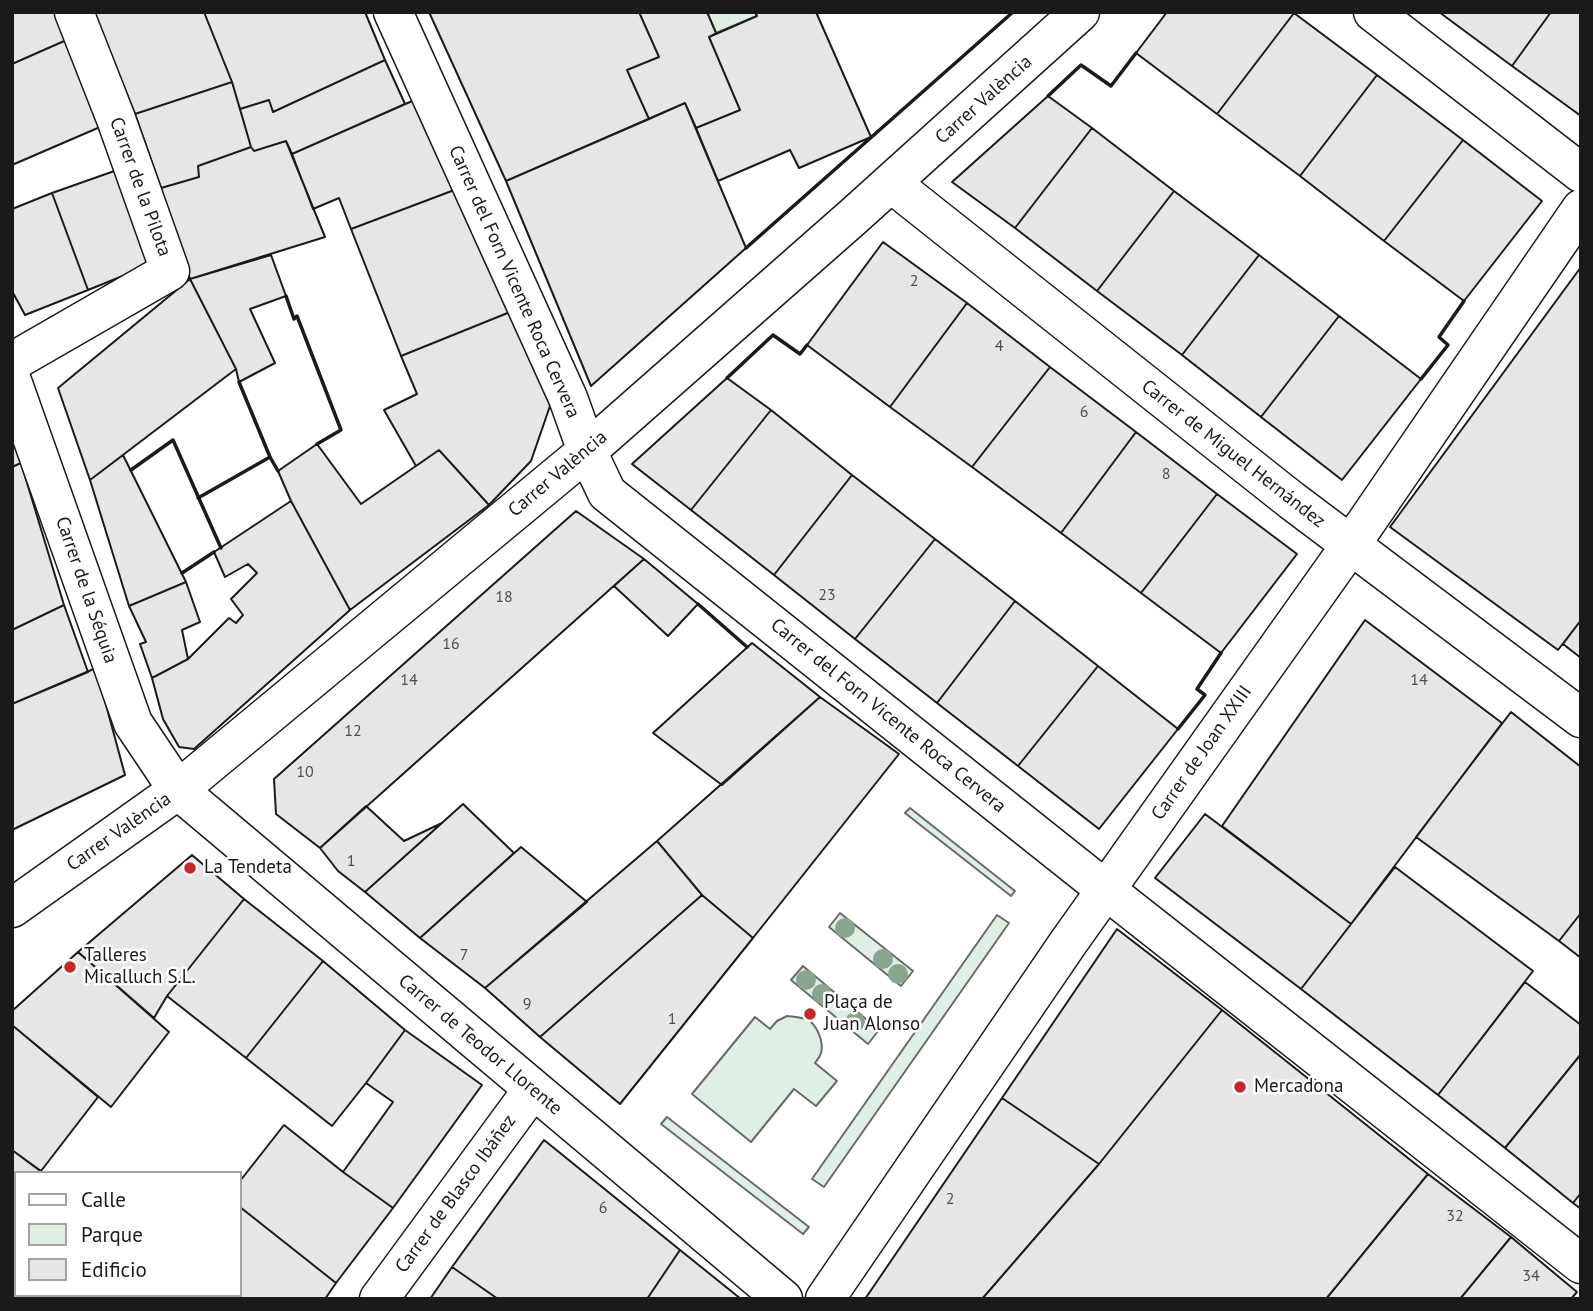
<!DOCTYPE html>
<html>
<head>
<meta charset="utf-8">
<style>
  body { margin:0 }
  #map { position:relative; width:1593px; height:1311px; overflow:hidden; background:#fff; font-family:"PT Sans",sans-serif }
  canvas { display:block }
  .frame { position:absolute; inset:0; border:14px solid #1a1a1a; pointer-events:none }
  .legend { position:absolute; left:14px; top:1171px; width:228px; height:126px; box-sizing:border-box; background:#fff; border:2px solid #a3a3a3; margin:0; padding:9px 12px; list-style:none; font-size:21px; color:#1a1a1a }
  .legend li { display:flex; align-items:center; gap:14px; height:35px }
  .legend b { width:35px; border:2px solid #a3a3a3 }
</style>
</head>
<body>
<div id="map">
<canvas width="1593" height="1311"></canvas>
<div class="frame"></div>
<ul class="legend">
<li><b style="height:9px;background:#fff"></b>Calle</li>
<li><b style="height:19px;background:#e0efe3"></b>Parque</li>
<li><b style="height:19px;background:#e6e6e6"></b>Edificio</li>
</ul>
</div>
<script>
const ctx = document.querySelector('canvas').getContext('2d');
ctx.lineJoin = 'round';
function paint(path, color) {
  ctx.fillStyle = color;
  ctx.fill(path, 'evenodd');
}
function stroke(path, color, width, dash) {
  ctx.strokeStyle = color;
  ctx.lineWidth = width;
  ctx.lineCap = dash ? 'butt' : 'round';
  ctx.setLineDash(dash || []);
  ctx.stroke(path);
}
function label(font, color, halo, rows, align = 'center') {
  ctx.font = font + ' "PT Sans",sans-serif';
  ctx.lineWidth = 5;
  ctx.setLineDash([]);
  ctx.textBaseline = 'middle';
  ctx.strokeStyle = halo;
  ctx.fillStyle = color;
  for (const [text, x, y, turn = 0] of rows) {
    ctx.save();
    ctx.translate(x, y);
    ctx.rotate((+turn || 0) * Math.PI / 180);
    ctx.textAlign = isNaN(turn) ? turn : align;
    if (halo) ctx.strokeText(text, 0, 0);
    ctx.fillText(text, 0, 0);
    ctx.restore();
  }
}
const green = new Path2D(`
  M 707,12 L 755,12 L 757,16 L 716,33 Z
  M 910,808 L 1015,891 L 1011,896 L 905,813 Z
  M 840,913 L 913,971 L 901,986 L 829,927 Z
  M 997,915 L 1009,923 L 824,1187 L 812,1179 Z
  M 803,966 L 879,1030 L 868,1044 L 791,980 Z
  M 787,1016 C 794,1017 803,1017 810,1021 C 818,1028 824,1043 821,1053 C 820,1057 817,1060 815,1063 L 837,1081 L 816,1106 L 794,1089 L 751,1142 L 692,1094 L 755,1017 L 770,1029 L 777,1021 Z
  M 667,1117 L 809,1227 L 803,1234 L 661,1124 Z`);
const building = new Path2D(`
  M 12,12 L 57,12 L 71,38 L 12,64 Z
  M 93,12 L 204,12 L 232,82 L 135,114 Z
  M 204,12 L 365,12 L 385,60 L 273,112 L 269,100 L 240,109 L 232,82 Z
  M 429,12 L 639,12 L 659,57 L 627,70 L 649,119 L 506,181 Z
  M 639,12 L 707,12 L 716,33 L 709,37 L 740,110 L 696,128 L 685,103 L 649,119 L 627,70 L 659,57 Z
  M 755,12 L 816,12 L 871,137 L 799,168 L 790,150 L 718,181 L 696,128 L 740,110 L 709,37 L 757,16 Z
  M 1167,12 L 1293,12 L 1294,13 L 1217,114 L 1136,53 Z
  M 1439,12 L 1551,12 L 1512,66 Z
  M 1551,12 L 1581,12 L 1581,116 L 1512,66 Z
  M 1294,13 L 1377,75 L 1300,176 L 1217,114 Z
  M 71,38 L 107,124 L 12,165 L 12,64 Z
  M 385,60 L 405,104 L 292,154 L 286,141 L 254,151 L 251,147 L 240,109 L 269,100 L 273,112 Z
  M 1377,75 L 1463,140 L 1384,241 L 1300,176 Z
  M 232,82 L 251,147 L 198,166 L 199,177 L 161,188 L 135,114 Z
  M 1048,96 L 1092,128 L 1015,228 L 952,182 Z
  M 419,98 L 457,189 L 351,229 L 339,198 L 313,209 L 292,154 Z
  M 685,103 L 746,248 L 591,386 L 506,181 Z
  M 1092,128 L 1174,191 L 1097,291 L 1015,228 Z
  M 1463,140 L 1542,201 L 1464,301 L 1384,241 Z
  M 286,141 L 325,237 L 190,279 L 161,188 L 199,177 L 198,166 L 251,147 L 254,151 Z
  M 120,169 L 155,263 L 88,290 L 52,193 Z
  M 457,189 L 515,310 L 401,356 L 351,229 Z
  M 1174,191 L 1259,255 L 1182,355 L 1097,291 Z
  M 52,193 L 88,290 L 25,315 L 12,291 L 12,209 Z
  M 883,242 L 967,303 L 890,407 L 807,345 Z
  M 271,255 L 286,296 L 250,309 L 275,363 L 239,382 L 236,369 L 190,279 Z
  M 1259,255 L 1339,316 L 1261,417 L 1182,355 Z
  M 1581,267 L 1581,620 L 1558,650 L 1390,527 Z
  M 190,279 L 236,369 L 90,480 L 58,388 Z
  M 967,303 L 1050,367 L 972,467 L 890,407 Z
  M 515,310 L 545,380 L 550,406 L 531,461 L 489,505 L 439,450 L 416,466 L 384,410 L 417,394 L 401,356 Z
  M 1339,316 L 1421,379 L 1342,480 L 1261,417 Z
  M 1050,367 L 1136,432 L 1061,533 L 972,467 Z
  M 727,378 L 771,410 L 691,510 L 632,464 Z
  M 771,410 L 852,475 L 774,575 L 691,510 Z
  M 1136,432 L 1217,494 L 1141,593 L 1061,533 Z
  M 12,438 L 21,463 L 12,467 Z
  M 317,444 L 361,504 L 439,450 L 489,505 L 350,610 L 291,501 L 278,471 Z
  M 123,455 L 186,582 L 129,606 L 90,480 Z
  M 21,463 L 64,605 L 12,630 L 12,467 Z
  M 852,475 L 935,539 L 855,639 L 774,575 Z
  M 1217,494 L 1297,554 L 1221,653 L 1141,593 Z
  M 291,501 L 350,610 L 194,749 L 179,747 L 163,719 L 152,678 L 188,659 L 229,618 L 236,623 L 243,615 L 231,599 L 257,573 L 248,564 L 225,577 L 214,552 Z
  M 576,511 L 644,559 L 320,848 L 276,814 L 274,779 Z
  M 935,539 L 1015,601 L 937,703 L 855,639 Z
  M 644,559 L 698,604 L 668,636 L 614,586 Z
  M 186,582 L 200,622 L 182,630 L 188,659 L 152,678 L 140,644 L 146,642 L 129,606 Z
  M 1015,601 L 1098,666 L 1018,766 L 937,703 Z
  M 64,605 L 88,672 L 12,704 L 12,630 Z
  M 1365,620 L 1502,723 L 1351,924 L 1222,826 Z
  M 1581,620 L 1581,658 L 1563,644 Z
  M 752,643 L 820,697 L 722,785 L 653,733 Z
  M 1098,666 L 1178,729 L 1099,829 L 1018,766 Z
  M 96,668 L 125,775 L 12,830 L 12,704 Z
  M 820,697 L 899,754 L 753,938 L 702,895 L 657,841 Z
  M 1511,712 L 1581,767 L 1581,913 L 1559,941 L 1416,837 Z
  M 463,804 L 514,853 L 420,938 L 365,892 Z
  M 366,806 L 404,841 L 442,823 L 365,892 L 338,871 L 320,848 Z
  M 1205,814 L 1351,924 L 1301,989 L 1155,878 Z
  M 657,841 L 702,895 L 540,1037 L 485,988 Z
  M 521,847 L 587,902 L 485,988 L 420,938 Z
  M 192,855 L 244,899 L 167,996 L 154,1018 L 78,952 Z
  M 1395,867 L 1533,971 L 1438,1095 L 1301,989 Z
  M 702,895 L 753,938 L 620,1104 L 540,1037 Z
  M 244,899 L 323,961 L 246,1058 L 167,996 Z
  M 1581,913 L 1581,958 L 1559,941 Z
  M 1117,929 L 1222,1010 L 1099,1164 L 1002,1098 Z
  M 78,952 L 169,1032 L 111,1107 L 12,1025 L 12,1011 Z
  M 323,961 L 405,1030 L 366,1083 L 332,1126 L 246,1058 Z
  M 1525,982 L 1581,1025 L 1581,1054 L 1505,1148 L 1438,1095 Z
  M 1222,1010 L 1428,1174 L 1326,1299 L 982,1299 L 1099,1164 Z
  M 12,1025 L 98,1097 L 41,1171 L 12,1150 Z
  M 405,1030 L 482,1085 L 393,1208 L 343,1172 L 393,1102 L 366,1083 Z
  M 1581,1054 L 1581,1193 L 1573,1203 L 1505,1148 Z
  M 1002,1098 L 1099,1164 L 982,1299 L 865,1299 Z
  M 284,1125 L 343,1172 L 393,1208 L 336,1283 L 240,1207 L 240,1181 Z
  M 544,1140 L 680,1250 L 647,1299 L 498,1299 L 452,1267 Z
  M 12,1150 L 43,1173 L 16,1173 L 16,1247 L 12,1252 Z
  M 1428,1174 L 1511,1237 L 1460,1299 L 1326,1299 Z
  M 1581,1193 L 1581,1209 L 1573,1203 Z
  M 240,1207 L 336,1283 L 325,1299 L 214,1299 L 209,1295 L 240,1295 Z
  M 1511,1237 L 1577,1292 L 1571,1299 L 1460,1299 Z
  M 16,1247 L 16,1279 L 12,1277 L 12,1252 Z
  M 680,1250 L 741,1299 L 647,1299 Z
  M 452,1267 L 498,1299 L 430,1299 Z
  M 38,1295 L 163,1295 L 164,1296 L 161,1299 L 42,1299 Z
  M 175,1295 L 209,1295 L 214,1299 L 180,1299 Z`);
const minor = new Path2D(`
  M 393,12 L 568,398 L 587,451 L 607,493 L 1106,890 L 1581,1264
  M 1373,12 L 1581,173
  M 891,183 L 1291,500 L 1581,718
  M 12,362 L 170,271 L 116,119 L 74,12
  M 12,381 L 133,723 L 178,790 L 783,1299
  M 12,908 L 178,790 L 587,451 L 854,216 L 1080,12
  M 379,1299 L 533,1089
  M 825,1299 L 1068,943 L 1350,546 L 1581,209`);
const wall = new Path2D(`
  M 1048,96 L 1081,65 L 1111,86 L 1136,53
  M 746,248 L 1013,12
  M 286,296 L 294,319 L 297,316 L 341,430 L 317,444
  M 727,378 L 773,335 L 800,354 L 807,345
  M 1421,379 L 1448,345 L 1439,337 L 1464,301
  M 239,382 L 270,457
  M 131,470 L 173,440 L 221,548
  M 198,498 L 270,457 L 278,471
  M 182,573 L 214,552
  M 698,604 L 747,647
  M 1178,729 L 1205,695 L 1197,689 L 1221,653`);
const trees = [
  [845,928],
  [883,959],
  [898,974],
  [806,980],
  [822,994],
  [855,1022]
];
const markers = [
  [190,868,7,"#c62828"],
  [70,967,7,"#c62828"],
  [810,1014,7,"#c62828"],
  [1240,1087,7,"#c62828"]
];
const numberNames = [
  ["2",914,281],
  ["4",999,346],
  ["6",1084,412],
  ["8",1166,474],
  ["23",827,595],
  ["18",504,597],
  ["16",451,644],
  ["14",409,680],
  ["14",1419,680],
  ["12",353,731],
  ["10",305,772],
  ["1",351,861],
  ["7",464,955],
  ["9",527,1004],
  ["1",672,1019],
  ["2",950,1199],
  ["6",603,1208],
  ["32",1455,1216],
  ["34",1531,1276]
];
const streetNames = [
  ["Carrer València",984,100,-42],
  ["Carrer de la Pilota",140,187,70],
  ["Carrer del Forn Vicente Roca Cervera",514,282,66],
  ["Carrer de Miguel Hernández",1233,454,38],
  ["Carrer València",558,474,-40],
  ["Carrer de la Séquia",86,590,71],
  ["Carrer del Forn Vicente Roca Cervera",888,716,39],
  ["Carrer de Joan XXIII",1202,753,-55],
  ["Carrer València",119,832,-35],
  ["Carrer de Teodor Llorente",480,1045,40],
  ["Carrer de Blasco Ibáñez",456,1194,-54]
];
const poiNames = [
  ["La Tendeta",204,868],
  ["Talleres",84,956],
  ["Micalluch S.L.",84,978],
  ["Plaça de",824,1003],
  ["Juan Alonso",824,1025],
  ["Mercadona",1254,1087]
];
paint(green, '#e0efe3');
stroke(green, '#6a6a6a', 2);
paint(building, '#e6e6e6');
stroke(building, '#1a1a1a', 2);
stroke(minor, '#1a1a1a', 41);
stroke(minor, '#fff', 38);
stroke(wall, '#1a1a1a', 3.5);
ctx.fillStyle = '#8aa48f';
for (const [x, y] of trees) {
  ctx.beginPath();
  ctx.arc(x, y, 10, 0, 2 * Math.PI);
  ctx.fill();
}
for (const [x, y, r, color] of markers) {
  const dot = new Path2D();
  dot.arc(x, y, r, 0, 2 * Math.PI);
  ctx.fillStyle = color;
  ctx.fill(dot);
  stroke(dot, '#fff', 2.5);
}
label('16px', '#4d4d4d', null, numberNames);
label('19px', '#1a1a1a', '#fff', streetNames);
label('19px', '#1a1a1a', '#fff', poiNames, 'left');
</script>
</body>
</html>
